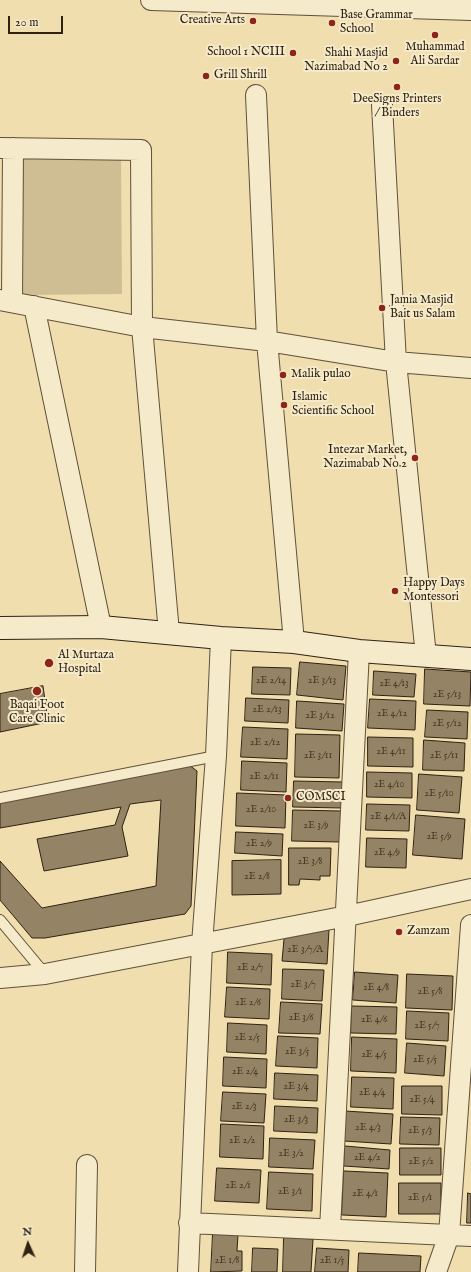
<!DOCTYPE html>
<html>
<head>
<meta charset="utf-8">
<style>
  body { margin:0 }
  #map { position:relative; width:471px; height:1272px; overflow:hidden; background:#f0deae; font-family:"IM FELL English",serif }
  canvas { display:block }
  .north { position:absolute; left:8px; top:1224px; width:40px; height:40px; -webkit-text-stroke:3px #f5eaca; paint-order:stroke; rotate:357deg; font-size:11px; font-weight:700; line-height:16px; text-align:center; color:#302113 }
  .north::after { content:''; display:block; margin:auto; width:14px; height:18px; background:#302113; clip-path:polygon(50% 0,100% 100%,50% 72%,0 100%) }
  .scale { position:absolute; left:8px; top:16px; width:55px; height:18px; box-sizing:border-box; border:2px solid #302113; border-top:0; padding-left:5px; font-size:12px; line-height:14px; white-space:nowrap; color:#302113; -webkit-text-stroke:3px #f5eaca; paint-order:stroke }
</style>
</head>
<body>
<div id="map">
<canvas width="471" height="1272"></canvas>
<div class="north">N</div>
<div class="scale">20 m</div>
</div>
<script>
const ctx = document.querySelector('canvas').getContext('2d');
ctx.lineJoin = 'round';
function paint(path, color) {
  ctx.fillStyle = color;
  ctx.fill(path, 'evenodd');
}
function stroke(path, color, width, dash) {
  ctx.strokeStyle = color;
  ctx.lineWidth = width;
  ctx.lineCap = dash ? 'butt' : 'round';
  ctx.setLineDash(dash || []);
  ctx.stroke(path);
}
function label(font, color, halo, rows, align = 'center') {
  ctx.font = font + ' "IM FELL English",serif';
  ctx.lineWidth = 4;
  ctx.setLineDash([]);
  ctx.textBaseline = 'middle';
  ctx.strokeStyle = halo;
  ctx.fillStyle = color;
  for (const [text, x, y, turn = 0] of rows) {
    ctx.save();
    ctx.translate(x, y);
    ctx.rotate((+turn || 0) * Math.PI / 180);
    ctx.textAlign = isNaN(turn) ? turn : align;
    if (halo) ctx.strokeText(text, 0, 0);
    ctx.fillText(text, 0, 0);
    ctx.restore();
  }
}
const green = new Path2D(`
  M 121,157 L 122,294 L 23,295 L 22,158 Z`);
const building = new Path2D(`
  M 300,662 L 346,666 L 343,700 L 297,695 Z
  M 253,667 L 291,668 L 290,695 L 252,694 Z
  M 425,669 L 471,672 L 470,706 L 424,704 Z
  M 374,671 L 416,674 L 414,697 L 373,695 Z
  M 43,686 L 48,722 L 0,732 L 0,694 Z
  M 246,698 L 289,700 L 288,723 L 245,721 Z
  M 370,699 L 416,701 L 415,730 L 368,728 Z
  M 297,701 L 344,704 L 342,731 L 296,728 Z
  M 427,710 L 468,712 L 467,739 L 425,737 Z
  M 243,727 L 288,729 L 287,759 L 241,757 Z
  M 296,734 L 340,735 L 339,778 L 295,777 Z
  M 368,737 L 413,738 L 413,767 L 368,766 Z
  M 424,740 L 465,743 L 464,771 L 423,770 Z
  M 242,761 L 287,763 L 286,792 L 241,790 Z
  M 189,765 L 197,771 L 191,906 L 185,914 L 45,938 L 32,938 L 0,900 L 0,861 L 42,908 L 156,886 L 161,800 L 130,804 L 122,827 L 128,856 L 44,871 L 37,839 L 115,825 L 121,807 L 0,828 L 0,801 Z
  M 367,772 L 412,773 L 412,798 L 367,797 Z
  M 419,774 L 462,777 L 459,813 L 417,810 Z
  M 294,781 L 343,782 L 342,808 L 293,807 Z
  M 237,793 L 286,795 L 285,828 L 236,826 Z
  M 367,804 L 410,805 L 409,831 L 366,830 Z
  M 293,810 L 341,811 L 340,842 L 292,841 Z
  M 416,815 L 465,819 L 462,859 L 413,855 Z
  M 236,832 L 283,834 L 282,856 L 235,853 Z
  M 367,838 L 407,839 L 406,868 L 366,867 Z
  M 289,848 L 331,848 L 330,876 L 320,876 L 320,880 L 300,879 L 299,885 L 289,885 Z
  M 281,860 L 281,894 L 232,895 L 232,861 Z
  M 329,930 L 327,964 L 282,961 L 284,939 Z
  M 228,952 L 272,954 L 271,985 L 227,983 Z
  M 283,969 L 324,970 L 322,1001 L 282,999 Z
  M 355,972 L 398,975 L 396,1003 L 353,1000 Z
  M 407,974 L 453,976 L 452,1010 L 406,1008 Z
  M 227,987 L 270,989 L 269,1019 L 225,1017 Z
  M 281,1002 L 322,1004 L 320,1034 L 279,1033 Z
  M 352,1006 L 397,1007 L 396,1034 L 351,1033 Z
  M 407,1011 L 449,1013 L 448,1041 L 406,1039 Z
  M 228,1023 L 267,1025 L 266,1054 L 227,1052 Z
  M 278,1036 L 318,1038 L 317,1068 L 276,1066 Z
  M 352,1037 L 397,1039 L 396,1073 L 351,1071 Z
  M 407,1043 L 446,1046 L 444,1076 L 405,1073 Z
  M 224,1057 L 267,1059 L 266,1088 L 223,1086 Z
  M 275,1073 L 318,1075 L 317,1101 L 274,1099 Z
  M 352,1077 L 394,1078 L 393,1109 L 351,1107 Z
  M 402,1086 L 442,1086 L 442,1115 L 402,1114 Z
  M 223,1092 L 266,1094 L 264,1123 L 221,1121 Z
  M 275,1106 L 318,1108 L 317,1133 L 274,1131 Z
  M 345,1111 L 393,1114 L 391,1144 L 344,1141 Z
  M 401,1117 L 440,1118 L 439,1145 L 400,1144 Z
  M 221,1124 L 264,1126 L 263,1159 L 220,1157 Z
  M 270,1138 L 315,1140 L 313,1169 L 269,1167 Z
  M 345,1146 L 390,1150 L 389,1169 L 344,1166 Z
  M 400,1148 L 441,1148 L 441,1175 L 400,1175 Z
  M 217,1168 L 261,1170 L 259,1203 L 215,1201 Z
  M 344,1171 L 388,1173 L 386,1217 L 342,1215 Z
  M 269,1172 L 313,1174 L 312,1211 L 267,1209 Z
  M 399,1183 L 441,1183 L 441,1214 L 399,1214 Z
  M 468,1193 L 471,1194 L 471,1223 L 467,1223 Z
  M 213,1233 L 238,1234 L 237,1251 L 242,1251 L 242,1271 L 211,1272 Z
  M 284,1237 L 313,1239 L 311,1272 L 283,1272 Z
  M 253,1248 L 278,1249 L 277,1272 L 252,1272 Z
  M 317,1248 L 349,1250 L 348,1272 L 315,1272 Z
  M 359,1253 L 421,1256 L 420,1272 L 358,1272 Z`);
const lane = new Path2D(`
  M 0,798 L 216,756
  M 0,920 L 45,974`);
const street = new Path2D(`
  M 151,0 L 471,10
  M 256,95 L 267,341 L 294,642
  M 382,105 L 396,362 L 426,656
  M 0,148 L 141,150 L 142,327 L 169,633
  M 0,300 L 142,327 L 267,341 L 396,362 L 471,368
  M 12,301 L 13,148
  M 34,306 L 101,627
  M 0,978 L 45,974 L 347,916 L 471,889
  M 189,1223 L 471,1236
  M 330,1229 L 359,651
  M 85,1272 L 87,1165
  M 188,1272 L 202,944 L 216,756 L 221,638
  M 436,1272 L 449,1235 L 471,925`);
const secondary = new Path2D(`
  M 0,628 L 101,627 L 221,638 L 294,642 L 359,651 L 471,659`);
const markers = [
  [253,21,4,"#8f2418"],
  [332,23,4,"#8f2418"],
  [435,35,4,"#8f2418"],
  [293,53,4,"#8f2418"],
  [396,61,4,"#8f2418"],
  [206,76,4,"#8f2418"],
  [397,87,4,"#8f2418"],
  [382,308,4,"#8f2418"],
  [283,375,4,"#8f2418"],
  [284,405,4,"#8f2418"],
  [415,458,4,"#8f2418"],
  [395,591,4,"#8f2418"],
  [49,663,5,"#8f2418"],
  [37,691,5,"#8f2418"],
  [288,798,4,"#8f2418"],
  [399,932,4,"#8f2418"]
];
const numberNames = [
  ["2E 2/14",271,681],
  ["2E 3/13",322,681],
  ["2E 4/13",394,684],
  ["2E 5/13",447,695],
  ["2E 2/13",267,710],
  ["2E 4/12",392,714],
  ["2E 3/12",320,716],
  ["2E 5/12",447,724],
  ["2E 2/12",265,743],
  ["2E 4/11",391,752],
  ["2E 3/11",318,756],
  ["2E 5/11",444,756],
  ["2E 2/11",264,777],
  ["2E 4/10",389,785],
  ["2E 5/10",439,794],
  ["2E 2/10",261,810],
  ["2E 4/1/A",388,817],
  ["2E 3/9",316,826],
  ["2E 5/9",439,837],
  ["2E 2/9",259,844],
  ["2E 4/9",387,853],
  ["2E 3/8",310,862],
  ["2E 2/8",257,877],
  ["2E 3/7/A",305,950],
  ["2E 2/7",250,968],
  ["2E 3/7",303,985],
  ["2E 4/8",376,988],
  ["2E 5/8",430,992],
  ["2E 2/6",248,1003],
  ["2E 3/6",301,1018],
  ["2E 4/6",374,1020],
  ["2E 5/7",427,1026],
  ["2E 2/5",247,1038],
  ["2E 3/5",297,1052],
  ["2E 4/5",374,1055],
  ["2E 5/5",425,1060],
  ["2E 2/4",245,1072],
  ["2E 3/4",296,1087],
  ["2E 4/4",372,1093],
  ["2E 5/4",422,1100],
  ["2E 2/3",244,1107],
  ["2E 3/3",296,1120],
  ["2E 4/3",368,1128],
  ["2E 5/3",420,1131],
  ["2E 2/2",242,1141],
  ["2E 3/2",291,1154],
  ["2E 4/2",367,1158],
  ["2E 5/2",421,1162],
  ["2E 2/1",238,1186],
  ["2E 3/1",290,1192],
  ["2E 4/1",365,1194],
  ["2E 5/1",420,1198],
  ["2E 1/8",227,1261],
  ["2E 1/5",332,1261]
];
const poiNames = [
  ["Base Grammar",340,16],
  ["School",340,30],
  ["Creative Arts",245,21,"right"],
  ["Muhammad",435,48,"center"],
  ["Ali Sardar",435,62,"center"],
  ["School 1 NCIII",285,53,"right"],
  ["Shahi Masjid",388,54,"right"],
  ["Nazimabad No 2",388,68,"right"],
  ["Grill Shrill",214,76],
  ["DeeSigns Printers",397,100,"center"],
  ["/ Binders",397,114,"center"],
  ["Jamia Masjid",390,301],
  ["Bait us Salam",390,315],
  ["Malik pulao",291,375],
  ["Islamic",292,398],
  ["Scientific School",292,412],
  ["Intezar Market,",407,451,"right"],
  ["Nazimabab No.2",407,465,"right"],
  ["Happy Days",403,584],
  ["Montessori",403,598],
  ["Al Murtaza",58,656],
  ["Hospital",58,670],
  ["Baqai Foot",37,706,"center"],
  ["Care Clinic",37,720,"center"],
  ["COMSCI",296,798],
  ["Zamzam",407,932]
];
paint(green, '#cfbe94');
paint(building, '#948364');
stroke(building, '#302113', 1);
stroke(lane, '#60503a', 12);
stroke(street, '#60503a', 22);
stroke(secondary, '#302113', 24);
stroke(lane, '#f5eaca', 10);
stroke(street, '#f5eaca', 20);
stroke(secondary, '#f5eaca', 22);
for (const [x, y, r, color] of markers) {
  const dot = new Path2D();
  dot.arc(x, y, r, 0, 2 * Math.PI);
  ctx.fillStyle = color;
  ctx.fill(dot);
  stroke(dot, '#f5eaca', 1.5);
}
label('10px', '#493a27', null, numberNames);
label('12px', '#302113', '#f5eaca', poiNames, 'left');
</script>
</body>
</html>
